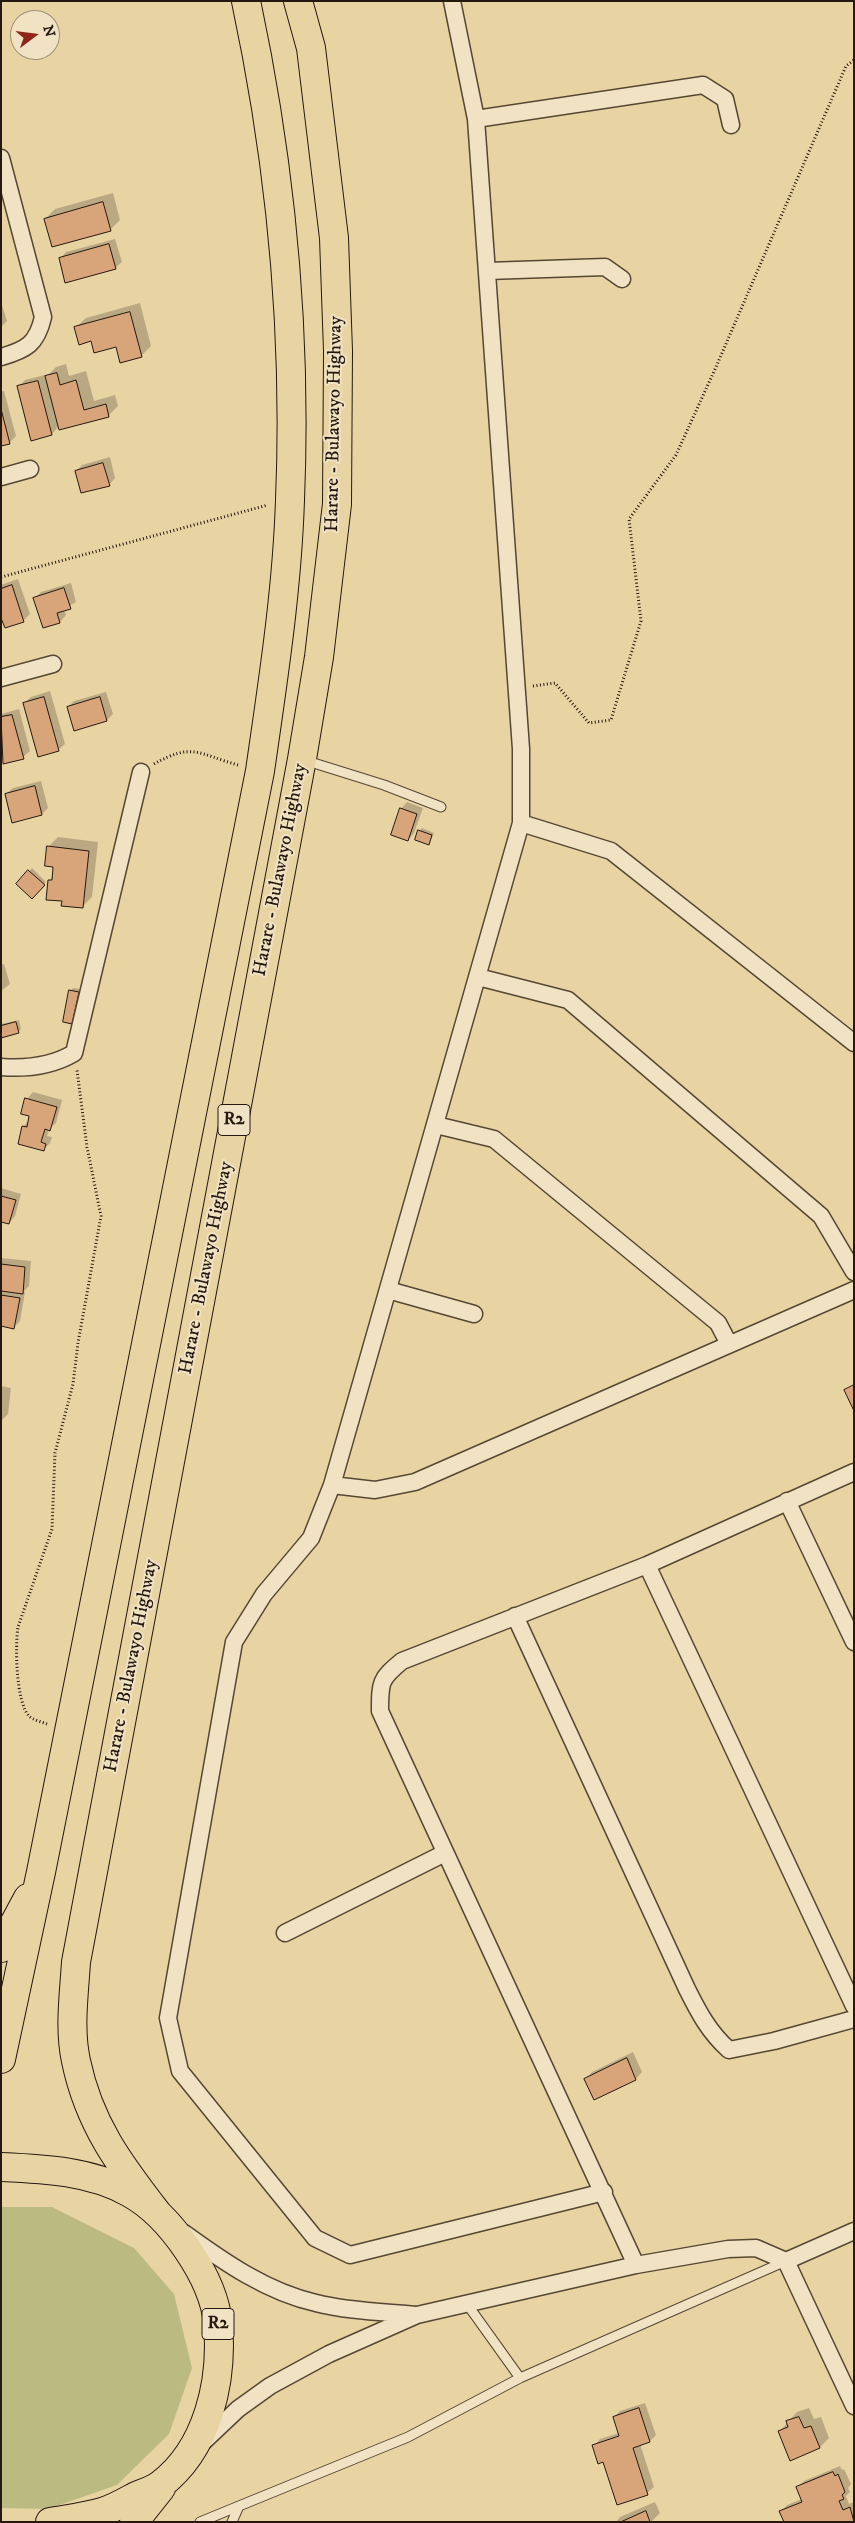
<!DOCTYPE html>
<html>
<head>
<meta charset="utf-8">
<style>
  body { margin:0 }
  #map { position:relative; width:855px; height:2523px; overflow:hidden; background:#e8d3a3; font-family:"IM FELL DW Pica",serif }
  canvas { display:block }
  .frame { position:absolute; inset:0; border:2px solid #25180e; pointer-events:none }
  .north { position:absolute; left:10px; top:10px; width:50px; height:50px; box-sizing:border-box; background:#f0e2c3; border:1px solid #9f917b; border-radius:50%; rotate:75deg; font-size:14px; font-weight:700; line-height:20px; text-align:center; color:#25180e }
  .north::after { content:''; display:block; margin:auto; width:18px; height:22px; background:#8f2418; clip-path:polygon(50% 0,100% 100%,50% 72%,0 100%) }
</style>
</head>
<body>
<div id="map">
<canvas width="855" height="2523"></canvas>
<div class="frame"></div>
<div class="north">N</div>
</div>
<script>
const ctx = document.querySelector('canvas').getContext('2d');
ctx.lineJoin = 'round';
function paint(path, color) {
  ctx.fillStyle = color;
  ctx.fill(path, 'evenodd');
}
function stroke(path, color, width, dash) {
  ctx.strokeStyle = color;
  ctx.lineWidth = width;
  ctx.lineCap = dash ? 'butt' : 'round';
  ctx.setLineDash(dash || []);
  ctx.stroke(path);
}
function label(font, color, halo, rows, align = 'center') {
  ctx.font = font + ' "IM FELL DW Pica",serif';
  ctx.lineWidth = 4;
  ctx.setLineDash([]);
  ctx.textBaseline = 'middle';
  ctx.strokeStyle = halo;
  ctx.fillStyle = color;
  for (const [text, x, y, turn = 0] of rows) {
    ctx.save();
    ctx.translate(x, y);
    ctx.rotate((+turn || 0) * Math.PI / 180);
    ctx.textAlign = isNaN(turn) ? turn : align;
    if (halo) ctx.strokeText(text, 0, 0);
    ctx.fillText(text, 0, 0);
    ctx.restore();
  }
}
const green = new Path2D(`
  M 1,2207 L 52,2207 L 134,2248 L 174,2294 L 192,2368 L 169,2434 L 117,2485 L 48,2509 L 1,2508 Z`);
const shadow = new Path2D(`
  M 113,193 L 120,220 L 110,230 L 45,219 L 55,209 Z
  M 115,239 L 122,262 L 115,268 L 60,259 L 66,252 Z
  M 1,302 L 7,321 L 1,327 Z
  M 140,303 L 151,346 L 141,356 L 116,346 L 92,340 L 76,327 L 86,318 Z
  M 66,364 L 69,376 L 86,371 L 94,401 L 115,395 L 118,406 L 108,416 L 59,426 L 52,434 L 18,387 L 25,380 L 45,375 L 45,378 L 56,367 Z
  M 4,391 L 16,436 L 10,442 L 1,445 L 1,392 Z
  M 110,457 L 115,478 L 109,485 L 76,471 L 82,465 Z
  M 18,579 L 30,614 L 23,621 L 1,614 L 1,585 Z
  M 71,583 L 76,602 L 64,609 L 66,615 L 60,622 L 43,626 L 35,598 L 41,592 Z
  M 50,691 L 65,744 L 58,750 L 24,703 L 31,697 Z
  M 106,692 L 113,714 L 107,720 L 68,707 L 74,701 Z
  M 19,709 L 30,751 L 23,757 L 4,762 L 1,754 L 1,714 Z
  M 41,781 L 48,808 L 42,814 L 6,794 L 13,788 Z
  M 407,802 L 423,808 L 414,833 L 408,840 L 401,809 Z
  M 422,828 L 434,833 L 429,844 L 419,831 Z
  M 58,837 L 98,842 L 92,897 L 82,907 L 63,900 L 50,880 L 53,876 L 54,866 L 48,847 Z
  M 32,868 L 46,882 L 32,897 L 18,884 Z
  M 4,964 L 10,984 L 1,991 L 1,965 Z
  M 73,988 L 81,989 L 74,1020 L 72,1023 L 70,991 Z
  M 19,1020 L 21,1029 L 18,1032 L 1,1037 L 1,1024 Z
  M 33,1092 L 62,1100 L 56,1123 L 49,1129 L 47,1136 L 52,1137 L 50,1143 L 44,1149 L 23,1127 L 29,1120 L 31,1115 L 27,1099 Z
  M 1,1188 L 21,1194 L 15,1216 L 9,1223 L 1,1221 Z
  M 1,1258 L 31,1261 L 29,1286 L 23,1292 L 25,1292 L 20,1321 L 14,1327 L 1,1325 Z
  M 1,1386 L 11,1388 L 8,1414 L 1,1421 Z
  M 633,2052 L 642,2072 L 636,2079 L 594,2099 L 586,2079 L 592,2072 Z
  M 645,2403 L 656,2435 L 650,2441 L 640,2444 L 654,2487 L 647,2493 L 604,2460 L 594,2446 L 600,2439 L 619,2433 L 614,2417 L 620,2411 Z
  M 809,2408 L 814,2419 L 821,2417 L 829,2438 L 820,2447 L 779,2432 L 797,2412 Z
  M 840,2466 L 842,2470 L 844,2469 L 851,2484 L 848,2488 L 850,2492 L 846,2496 L 849,2504 L 854,2502 L 854,2522 L 781,2512 L 787,2505 L 802,2499 L 797,2488 L 804,2481 Z
  M 655,2502 L 660,2513 L 651,2522 L 616,2522 L 620,2517 Z`);
const building = new Path2D(`
  M 103,202 L 111,231 L 52,247 L 44,219 Z
  M 109,244 L 116,269 L 65,283 L 59,258 Z
  M 130,312 L 142,357 L 120,363 L 116,347 L 94,353 L 91,341 L 79,345 L 74,327 Z
  M 57,373 L 60,385 L 76,380 L 84,410 L 106,404 L 109,417 L 59,430 L 45,376 Z
  M 38,381 L 52,435 L 31,441 L 17,386 Z
  M 1,409 L 10,444 L 1,446 Z
  M 103,463 L 110,486 L 81,493 L 75,471 Z
  M 12,585 L 24,622 L 5,628 L 1,618 L 1,589 Z
  M 64,588 L 71,609 L 57,613 L 60,623 L 43,628 L 33,598 Z
  M 44,697 L 59,751 L 38,757 L 23,703 Z
  M 100,697 L 107,721 L 74,731 L 67,707 Z
  M 12,715 L 24,759 L 3,764 L 1,717 Z
  M 35,786 L 42,815 L 12,823 L 5,794 Z
  M 400,808 L 417,814 L 408,841 L 391,835 Z
  M 418,830 L 432,835 L 429,845 L 415,840 Z
  M 47,846 L 89,851 L 83,908 L 61,906 L 62,901 L 46,900 L 48,880 L 52,880 L 53,867 L 45,866 Z
  M 28,870 L 45,885 L 32,899 L 16,884 Z
  M 69,990 L 79,992 L 72,1024 L 63,1022 Z
  M 16,1022 L 19,1033 L 1,1038 L 1,1026 Z
  M 25,1098 L 57,1107 L 50,1131 L 45,1129 L 41,1142 L 46,1144 L 44,1151 L 18,1144 L 22,1126 L 27,1127 L 29,1116 L 21,1114 Z
  M 1,1196 L 16,1200 L 9,1224 L 1,1222 Z
  M 1,1264 L 25,1267 L 23,1294 L 1,1291 Z
  M 1,1295 L 20,1298 L 14,1329 L 1,1326 Z
  M 854,1385 L 854,1411 L 844,1390 Z
  M 627,2058 L 636,2080 L 594,2100 L 584,2079 Z
  M 639,2408 L 650,2442 L 633,2448 L 648,2495 L 617,2505 L 603,2462 L 598,2464 L 592,2445 L 619,2436 L 613,2417 Z
  M 799,2417 L 804,2428 L 811,2426 L 820,2448 L 790,2461 L 778,2431 L 788,2427 L 786,2421 Z
  M 833,2472 L 835,2476 L 838,2474 L 845,2492 L 842,2495 L 844,2499 L 839,2501 L 843,2510 L 850,2507 L 854,2522 L 784,2522 L 779,2511 L 802,2502 L 796,2487 Z
  M 646,2511 L 650,2522 L 621,2522 Z`);
const path = new Path2D(`
  M 1,577 L 268,505
  M 533,686 L 555,683 L 589,723 L 611,720 L 641,621 L 629,519 L 676,455 L 716,367 L 846,66 L 854,60
  M 154,764 C 193,742 198,754 238,765
  M 47,1724 C 42,1722 33,1720 29,1716 C 16,1702 15,1647 18,1627 L 52,1529 L 55,1453 L 73,1384 L 78,1343 L 101,1216 L 87,1147 L 77,1070`);
const service = new Path2D(`
  M 304,760 L 384,785 L 441,807
  M 467,2304 L 520,2378
  M 200,2522 L 239,2506
  M 232,2522 L 239,2506 L 408,2437 L 520,2378 L 786,2261`);
const minor = new Path2D(`
  M 452,1 L 476,119 L 521,749 L 521,823 L 332,1485 L 311,1538 L 264,1594 L 234,1642 L 168,2018 L 180,2071 L 315,2238 L 350,2255 L 604,2192
  M 476,119 L 703,85 L 725,99 L 731,125
  M 1,158 L 43,317 C 37,344 26,350 1,357
  M 487,271 L 605,267 L 622,279
  M 1,477 L 30,469
  M 1,678 L 53,664
  M 521,823 L 611,851 L 854,1043
  M 478,977 L 568,1000 L 821,1216 L 854,1272
  M 1,1067 C 27,1069 52,1066 74,1053 L 141,772
  M 436,1125 L 494,1139 L 718,1323 L 729,1344
  M 388,1290 L 474,1314
  M 332,1485 L 375,1490 L 415,1482 L 854,1290
  M 787,1501 L 854,1642
  M 647,1565 L 854,2006
  M 515,1616 L 687,1989 C 699,2013 709,2032 729,2050 L 774,2041 L 854,2019
  M 285,1933 L 445,1853
  M 184,2233 C 224,2262 267,2292 316,2303 C 347,2311 383,2312 415,2315
  M 786,2261 L 854,2231
  M 636,2265 L 380,1711 C 380,1682 380,1679 402,1661 L 647,1565 L 854,1472
  M 201,2444 L 238,2409 L 270,2386 L 329,2354 L 417,2315 L 636,2265 L 728,2249 L 756,2248 L 786,2261 L 854,2406`);
const trunk = new Path2D(`
  M 1,1948 L 28,1898
  M 1,2059 L 41,1872 L 260,771 C 273,681 287,591 290,500 C 297,332 281,165 246,1
  M 1,2167 C 45,2169 91,2171 130,2193 C 170,2215 214,2278 218,2324 C 223,2381 208,2449 160,2485 C 153,2490 144,2493 136,2496 C 125,2502 113,2509 102,2512 C 85,2517 67,2519 50,2522
  M 158,2214 C 120,2165 89,2124 76,2061 C 69,2029 74,1995 76,1962 L 302,759 L 319,657 L 337,504 L 338,351 L 334,238 L 311,48 L 298,1
  M 134,2522 L 161,2488`);
const shields = [
  [234,1120,32],
  [218,2324,32]
];
const shieldNames = [
  ["R2",234,1120],
  ["R2",218,2324]
];
const streetNames = [
  ["Harare - Bulawayo Highway",335,424,-89],
  ["Harare - Bulawayo Highway",281,870,-79],
  ["Harare - Bulawayo Highway",207,1268,-79],
  ["Harare - Bulawayo Highway",132,1666,-79]
];
paint(green, '#bbbb81');
paint(shadow, '#0003');
paint(building, '#d8a57b');
stroke(building, '#25180e', 1);
stroke(service, '#564733', 11);
stroke(minor, '#564733', 19);
stroke(trunk, '#25180e', 30);
stroke(path, '#25180e', 3, [1, 2.5]);
stroke(service, '#f0e2c3', 9);
stroke(minor, '#f0e2c3', 16);
stroke(trunk, '#e8d3a3', 28);
for (const [x, y, w] of shields) {
  const box = new Path2D();
  box.roundRect(x - w / 2, y - 15.5, w, 31, 4);
  ctx.fillStyle = '#f0e2c3';
  ctx.fill(box);
  stroke(box, '#25180e', 1);
}
label('bold 18px', '#25180e', null, shieldNames);
label('19px', '#25180e', '#f0e2c3', streetNames);
</script>
</body>
</html>
